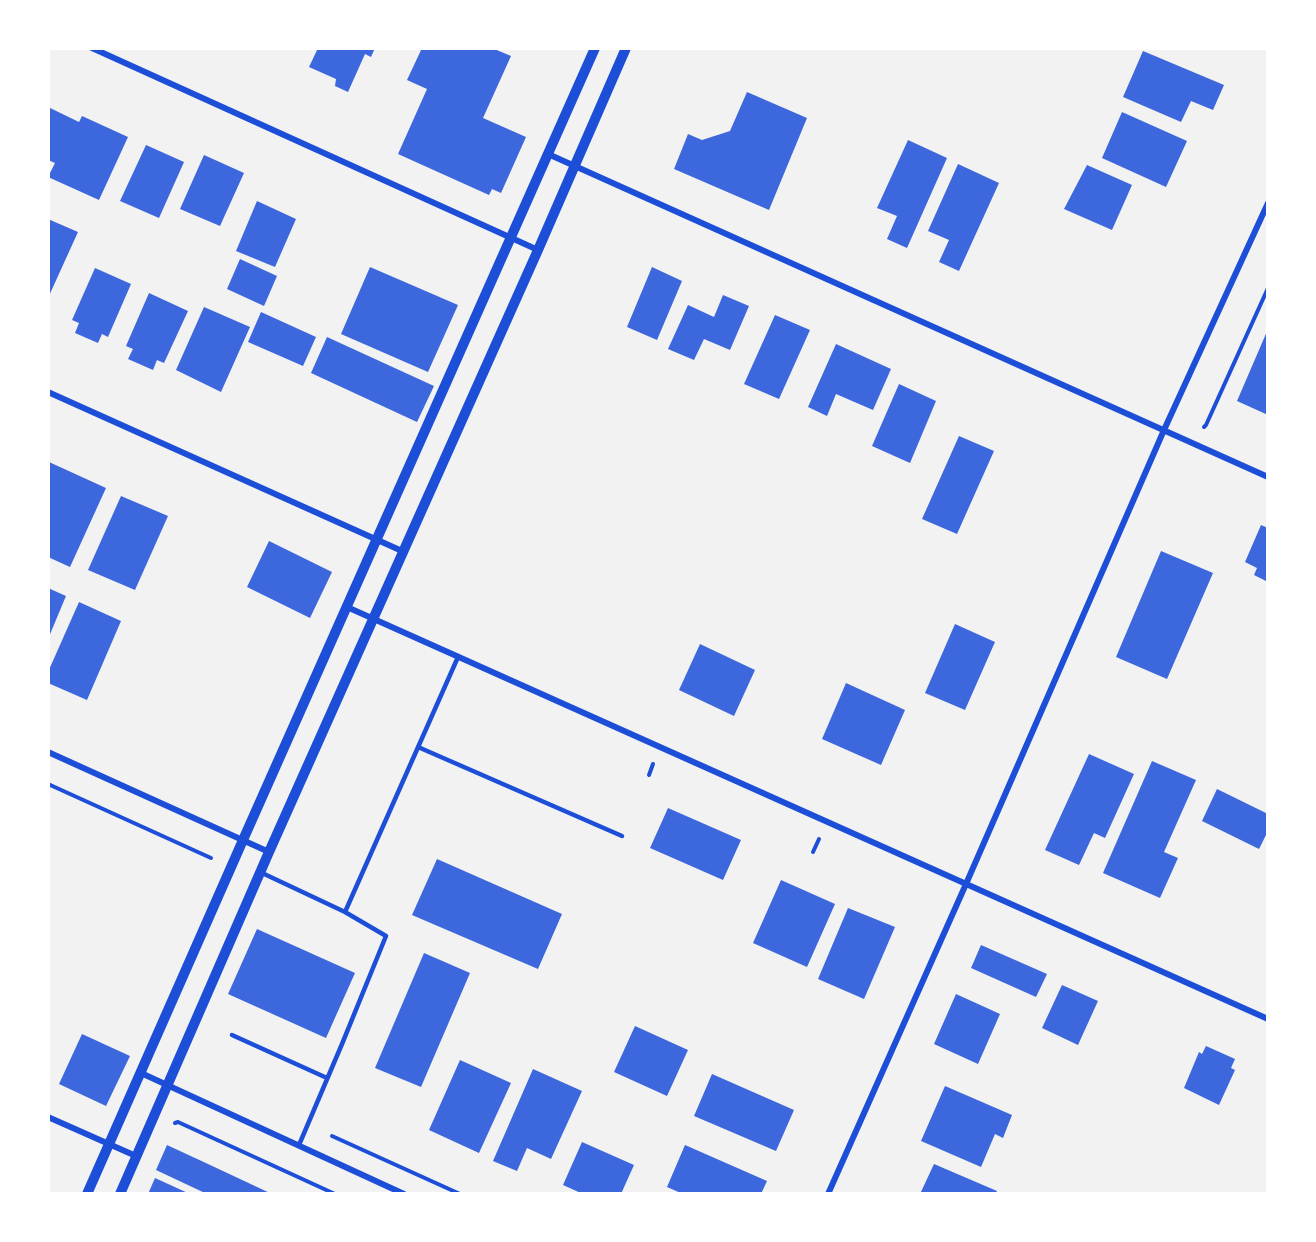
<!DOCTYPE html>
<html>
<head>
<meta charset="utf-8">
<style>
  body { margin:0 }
  #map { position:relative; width:1316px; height:1242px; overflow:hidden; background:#f2f2f2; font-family:"DejaVu Sans",sans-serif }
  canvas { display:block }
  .frame { position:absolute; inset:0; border:50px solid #fff; pointer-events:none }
</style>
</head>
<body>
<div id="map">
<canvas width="1316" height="1242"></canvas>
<div class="frame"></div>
</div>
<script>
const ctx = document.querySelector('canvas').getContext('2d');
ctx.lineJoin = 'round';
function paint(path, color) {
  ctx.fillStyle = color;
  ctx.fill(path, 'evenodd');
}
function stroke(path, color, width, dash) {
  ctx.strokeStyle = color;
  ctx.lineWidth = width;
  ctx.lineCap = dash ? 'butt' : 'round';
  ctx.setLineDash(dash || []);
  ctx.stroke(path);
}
const building = new Path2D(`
  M 318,48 L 375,48 L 371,57 L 365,54 L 348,92 L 335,86 L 336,79 L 309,67 Z
  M 422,48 L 492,48 L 511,56 L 483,118 L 526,137 L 501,193 L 492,189 L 489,195 L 398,154 L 427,89 L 407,80 Z
  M 1143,51 L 1224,85 L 1213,110 L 1191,101 L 1181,122 L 1123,97 Z
  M 747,92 L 807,118 L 769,210 L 674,169 L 688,134 L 702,140 L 730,131 Z
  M 48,107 L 79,122 L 82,116 L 128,137 L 99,200 L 48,177 L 55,163 L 48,160 Z
  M 1122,112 L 1187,141 L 1166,187 L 1102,158 Z
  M 908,140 L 947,158 L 907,248 L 887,239 L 897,216 L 877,208 Z
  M 146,145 L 184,162 L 159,218 L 120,201 Z
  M 204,155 L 244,173 L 220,226 L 180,209 Z
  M 958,164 L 999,183 L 959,271 L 939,262 L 949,240 L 928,231 Z
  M 1087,165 L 1132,185 L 1112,230 L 1064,209 Z
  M 257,201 L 296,219 L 275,267 L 236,251 Z
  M 48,219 L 78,232 L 48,298 Z
  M 240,259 L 277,276 L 264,306 L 227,289 Z
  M 370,267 L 458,305 L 428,372 L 341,334 Z
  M 652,267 L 682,281 L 657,340 L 627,327 Z
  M 95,268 L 131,284 L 108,337 L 102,334 L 98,343 L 75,333 L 79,323 L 72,320 Z
  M 149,293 L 188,311 L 164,363 L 157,360 L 153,370 L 128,359 L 133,349 L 126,346 Z
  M 723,295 L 749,306 L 730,350 L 704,339 L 694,360 L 668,349 L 688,305 L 714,317 Z
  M 204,307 L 250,327 L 221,392 L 176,370 Z
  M 261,312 L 316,337 L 303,366 L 248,342 Z
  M 775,315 L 810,330 L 779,399 L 744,384 Z
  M 1268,329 L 1268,415 L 1237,401 Z
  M 327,337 L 434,386 L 417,422 L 311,373 Z
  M 836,344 L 891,369 L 873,410 L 836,394 L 827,416 L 808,407 Z
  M 899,384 L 936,401 L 910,463 L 872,446 Z
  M 959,436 L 994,451 L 957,534 L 922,519 Z
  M 49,462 L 106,488 L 70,567 L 48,557 L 48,465 Z
  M 121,496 L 168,516 L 135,590 L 88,570 Z
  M 1261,525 L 1268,528 L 1268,576 L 1266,581 L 1254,575 L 1257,568 L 1245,562 Z
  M 269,541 L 332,572 L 310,618 L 247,587 Z
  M 1161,551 L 1213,573 L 1167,679 L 1116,657 Z
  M 48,588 L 66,596 L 48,639 Z
  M 79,602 L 121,621 L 87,700 L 48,683 L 48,672 Z
  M 955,624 L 995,642 L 965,710 L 925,693 Z
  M 700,644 L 755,670 L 734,716 L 679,690 Z
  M 846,683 L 905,710 L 881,765 L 822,739 Z
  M 1089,754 L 1134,774 L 1105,838 L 1094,833 L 1079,865 L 1045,850 Z
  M 1152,761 L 1196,780 L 1164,852 L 1178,858 L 1160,898 L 1103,873 Z
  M 1217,789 L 1268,814 L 1268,831 L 1259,849 L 1202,821 Z
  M 668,808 L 741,840 L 723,880 L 650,848 Z
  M 437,859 L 562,914 L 538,969 L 412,915 Z
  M 781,880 L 835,904 L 807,967 L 753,943 Z
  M 848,908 L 895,927 L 864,999 L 818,979 Z
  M 257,929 L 355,973 L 326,1038 L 228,994 Z
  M 981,945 L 1047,974 L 1036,997 L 971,968 Z
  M 424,953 L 470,973 L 421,1087 L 375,1068 Z
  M 1062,985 L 1098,1001 L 1078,1045 L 1042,1028 Z
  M 956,994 L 1000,1014 L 978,1064 L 934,1044 Z
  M 635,1026 L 688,1050 L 667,1096 L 614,1072 Z
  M 82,1034 L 130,1056 L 106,1106 L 59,1084 Z
  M 1206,1046 L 1235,1059 L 1231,1068 L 1235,1070 L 1219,1105 L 1184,1088 L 1199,1052 L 1202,1054 Z
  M 460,1060 L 511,1083 L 479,1153 L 429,1130 Z
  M 533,1069 L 582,1091 L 551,1159 L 527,1148 L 517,1171 L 493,1161 Z
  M 712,1074 L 794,1110 L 776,1151 L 694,1116 Z
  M 945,1086 L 1012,1115 L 1003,1138 L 995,1134 L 981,1167 L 921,1141 Z
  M 582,1142 L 634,1165 L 621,1194 L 583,1194 L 563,1185 Z
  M 167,1145 L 208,1164 L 272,1194 L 207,1194 L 156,1170 Z
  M 685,1145 L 767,1181 L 761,1194 L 683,1194 L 667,1187 Z
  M 934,1164 L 997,1191 L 996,1194 L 920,1194 Z
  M 155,1178 L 190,1194 L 148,1194 Z`);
const path = new Path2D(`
  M 1204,427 L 1206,425 L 1268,288
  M 649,775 L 653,764
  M 48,784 L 211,858
  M 813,852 L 819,839
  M 175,1123 L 178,1122 L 335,1194
  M 332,1136 L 460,1194`);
const service = new Path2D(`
  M 418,747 L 622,836
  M 260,872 L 345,912 L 458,657
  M 232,1035 L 327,1078
  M 299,1145 L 342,1044 L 386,936 L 345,912`);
const minor = new Path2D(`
  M 92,48 L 538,250
  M 548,154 L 1268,477
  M 48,392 L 402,551
  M 347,607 L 1268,1019
  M 48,752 L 269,852
  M 141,1073 L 404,1194
  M 48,1117 L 136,1156
  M 828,1194 L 966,884 L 1164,430 L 1268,203`);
const tertiary = new Path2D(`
  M 87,1194 L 243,840 L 595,48
  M 120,1194 L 269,852 L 538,250 L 626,48`);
paint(building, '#3d67dc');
stroke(path, '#1d4ed8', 4);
stroke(service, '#1d4ed8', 4.5);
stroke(minor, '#1d4ed8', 6);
stroke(tertiary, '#1d4ed8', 10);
</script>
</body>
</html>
